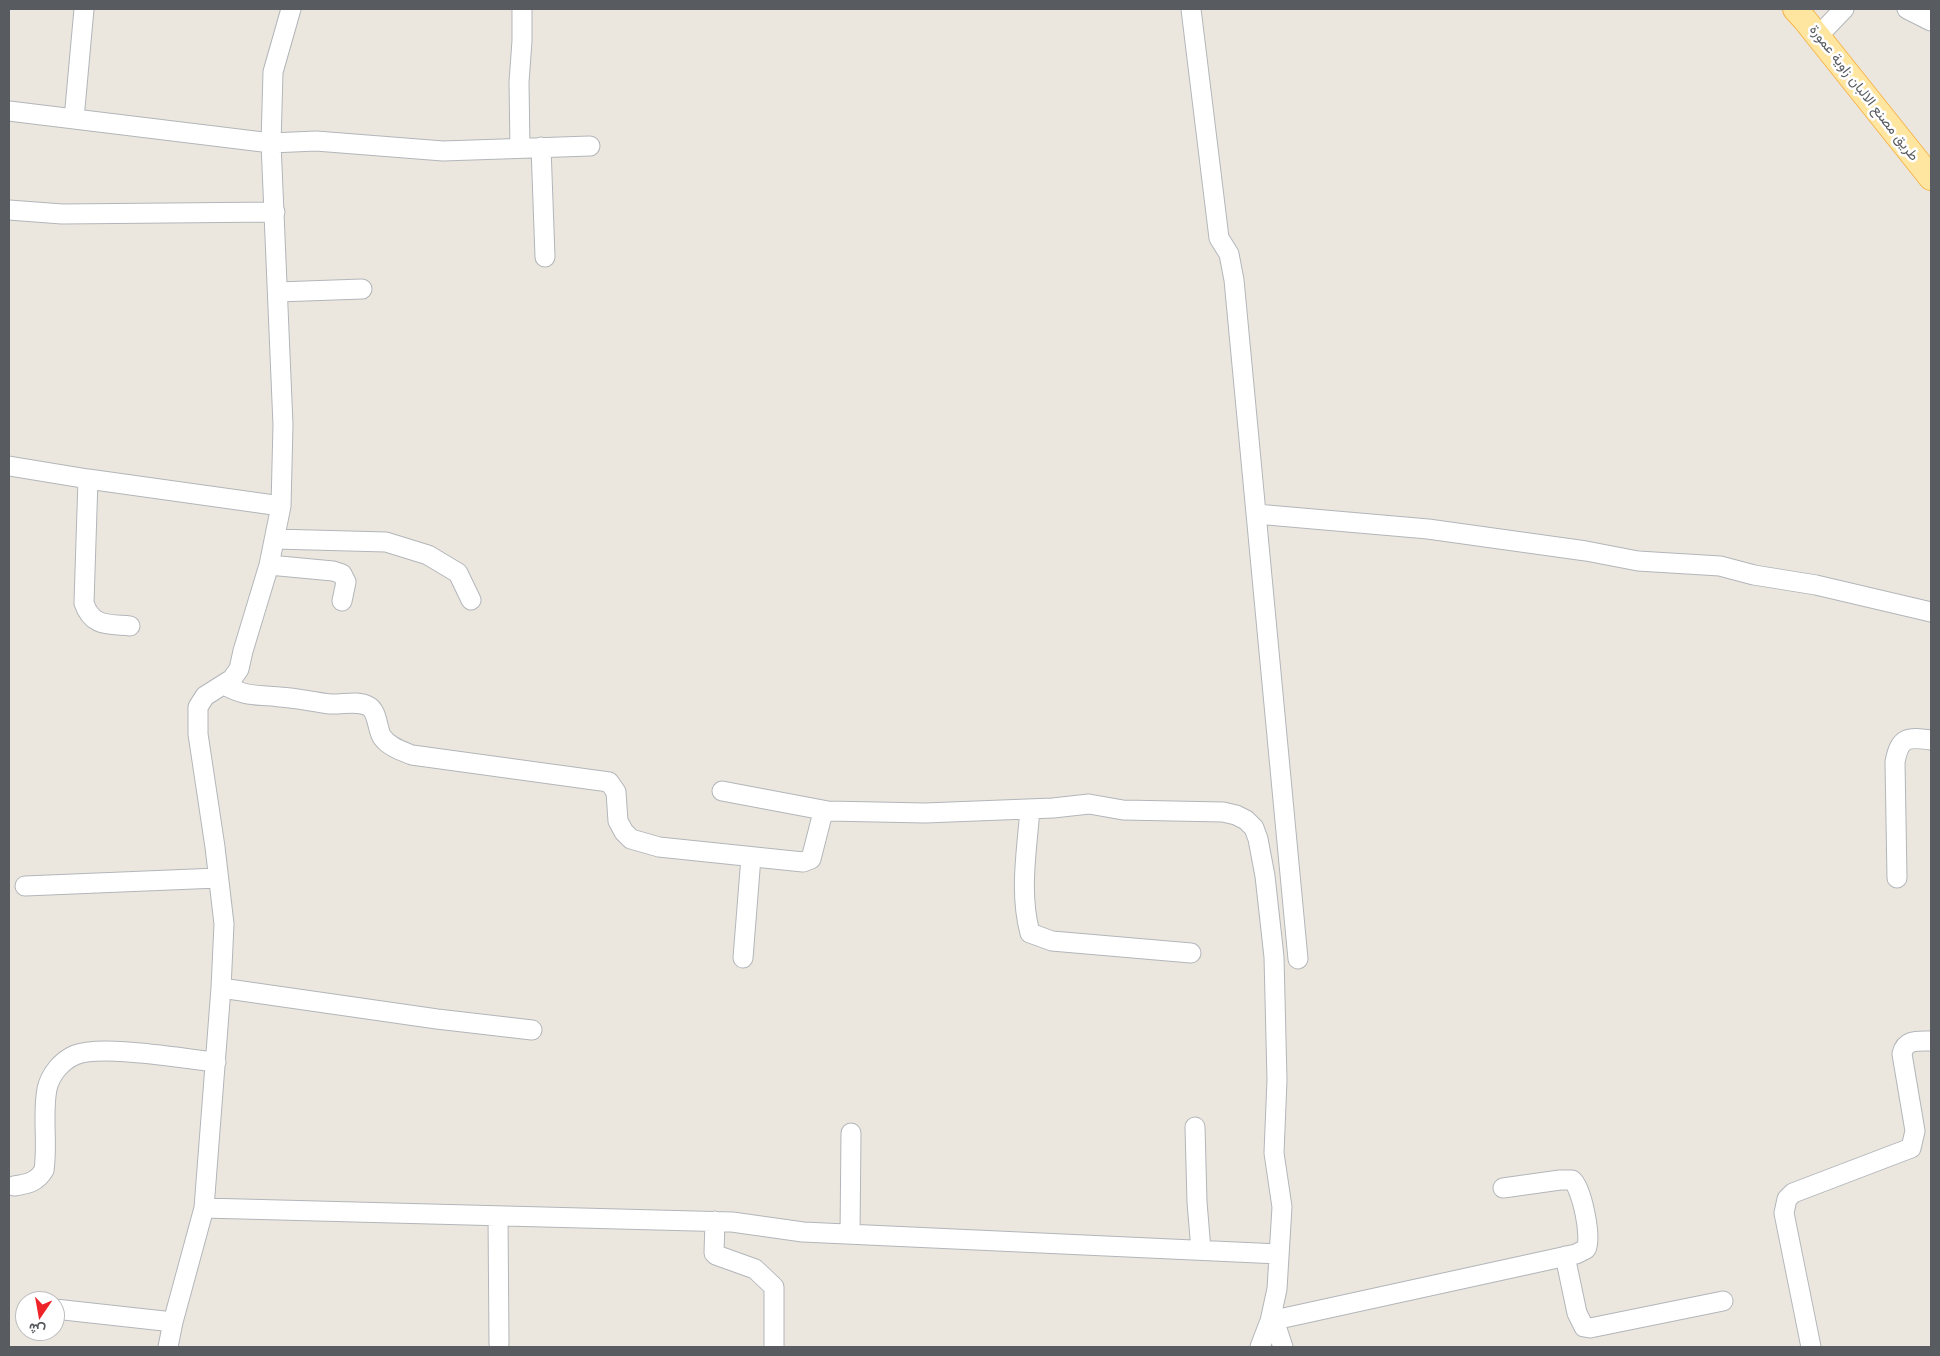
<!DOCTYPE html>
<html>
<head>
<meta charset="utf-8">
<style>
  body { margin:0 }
  #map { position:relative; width:1940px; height:1356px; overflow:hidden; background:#ece7de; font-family:Quicksand,Vazirmatn,sans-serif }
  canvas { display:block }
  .frame { position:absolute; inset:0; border:10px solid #585c60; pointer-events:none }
  .north { position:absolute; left:15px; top:1291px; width:50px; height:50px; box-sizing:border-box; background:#fff; border:1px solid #bcbebf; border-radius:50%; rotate:192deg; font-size:14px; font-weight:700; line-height:20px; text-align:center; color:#585c60 }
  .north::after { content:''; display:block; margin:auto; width:18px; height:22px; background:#ed2327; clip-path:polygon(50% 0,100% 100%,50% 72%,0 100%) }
</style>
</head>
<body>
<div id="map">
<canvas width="1940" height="1356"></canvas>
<div class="frame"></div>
<div class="north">ش</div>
</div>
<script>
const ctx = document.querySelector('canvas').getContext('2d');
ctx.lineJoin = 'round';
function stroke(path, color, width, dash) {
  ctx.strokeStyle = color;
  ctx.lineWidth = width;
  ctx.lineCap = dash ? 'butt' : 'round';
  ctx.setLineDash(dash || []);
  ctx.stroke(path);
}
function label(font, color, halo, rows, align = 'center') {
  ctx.font = font + ' Quicksand,Vazirmatn,sans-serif';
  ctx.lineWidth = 5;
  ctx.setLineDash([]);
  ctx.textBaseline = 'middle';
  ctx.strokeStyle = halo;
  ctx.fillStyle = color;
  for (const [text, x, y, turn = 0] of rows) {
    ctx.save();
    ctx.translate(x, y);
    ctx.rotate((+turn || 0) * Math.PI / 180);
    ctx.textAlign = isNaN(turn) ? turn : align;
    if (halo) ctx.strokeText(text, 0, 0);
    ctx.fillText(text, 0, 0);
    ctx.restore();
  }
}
const minor = new Path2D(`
  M 1191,9 L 1219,238 L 1229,254 L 1234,280 L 1298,959
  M 1907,9 L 1931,21
  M 1818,36 L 1844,9
  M 9,111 L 271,143 L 316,141 L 443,151 L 590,146
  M 74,119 L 84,9
  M 541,147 L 545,257
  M 520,148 L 519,82 L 522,41 L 522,9
  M 9,210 L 62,214 L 275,212
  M 278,292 L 362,289
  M 9,466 L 88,479 L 281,506
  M 88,479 L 84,603 C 92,627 108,624 130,626
  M 1256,514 L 1428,529 L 1586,551 L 1638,561 L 1720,566 L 1754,575 L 1816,585 L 1931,612
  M 275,539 L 386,542 L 428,555 L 458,573 L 471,600
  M 269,565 L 333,571 L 342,574 L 346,582 L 342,601
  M 224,685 C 249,698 254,694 280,697 C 297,698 313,702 330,704 C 342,705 357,700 368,706 C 378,711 377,729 382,737 C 389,747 402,751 412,755 L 609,782 L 616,792 L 618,821 L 624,832 L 631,839 L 659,847 L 803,862 L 811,859 L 822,816 L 828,811 L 925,813 L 1053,808 L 1089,804 L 1123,810 L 1223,812 L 1236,815 L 1246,820 L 1254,828 L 1258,839 L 1265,876 L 1274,957 L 1277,1080 L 1274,1153 L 1282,1207 L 1277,1289 L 1270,1321 L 1260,1347
  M 722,791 L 828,811
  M 1030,809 C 1027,850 1019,892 1030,933 L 1052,941 L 1191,953
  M 1897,878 L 1895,762 C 1900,736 1908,737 1931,740
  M 25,886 L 218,878
  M 743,958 L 751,857
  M 221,988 L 437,1019 L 532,1030
  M 1195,1127 L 1197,1202 L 1201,1250
  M 14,1186 C 28,1184 37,1182 44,1170 C 48,1143 42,1115 47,1089 C 50,1075 61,1061 75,1055 C 102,1044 184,1059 216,1062
  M 204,1208 L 732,1222 L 803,1232 L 1279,1254
  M 498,1216 L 499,1344
  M 715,1221 L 714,1253 L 716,1255 L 755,1269 L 774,1287 L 774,1347
  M 850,1234 L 851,1133
  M 1565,1256 L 1577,1313 L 1584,1327 L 1590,1328 L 1723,1301
  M 55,1309 L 173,1322
  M 1274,1320 L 1283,1347
  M 1270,1321 L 1576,1254 L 1586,1249 C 1592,1238 1582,1188 1572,1180 L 1560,1180 L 1503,1188
  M 168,1347 L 173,1322 L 204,1208 L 221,988 L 224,924 L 215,847 L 198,734 L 198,707 L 205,696 L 232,679 L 239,669 L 243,651 L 269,565 L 281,506 L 283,425 L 271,143 L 273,72 L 291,9
  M 1811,1347 L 1784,1213 L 1787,1199 L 1793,1193 L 1911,1148 L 1915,1131 L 1902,1054 C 1905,1039 1918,1041 1931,1041`);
const major = new Path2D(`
  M 1795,9 L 1805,20 L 1931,178`);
const streetNames = [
  ["طريق مصنع الالبان زاوية عمورة",1864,93,52]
];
stroke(minor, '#b2b6ba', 21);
stroke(major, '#f5b54e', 26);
stroke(minor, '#fff', 19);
stroke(major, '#ffe6a0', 24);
label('14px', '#585c60', '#fff', streetNames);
</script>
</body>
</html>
